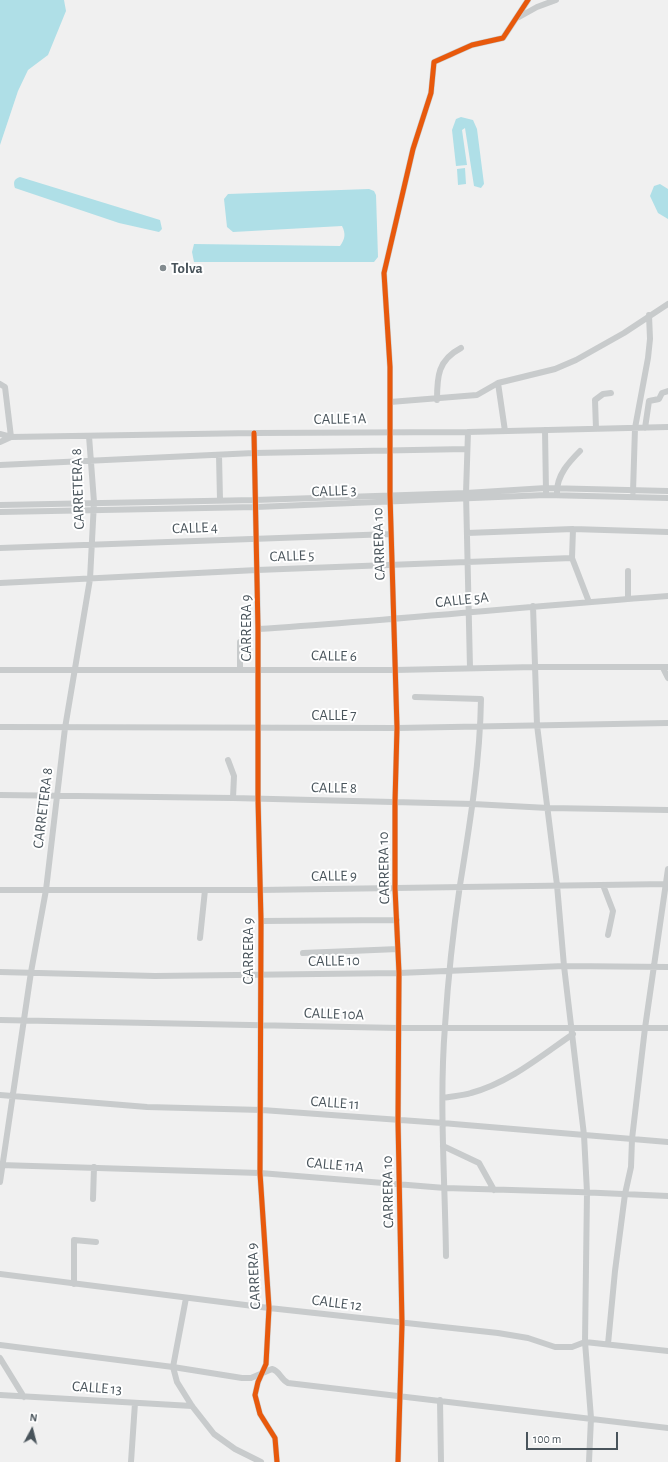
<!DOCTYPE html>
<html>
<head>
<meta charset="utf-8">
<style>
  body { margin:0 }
  #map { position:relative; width:668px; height:1462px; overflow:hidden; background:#f0f0f0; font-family:"Alegreya Sans",sans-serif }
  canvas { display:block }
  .north { position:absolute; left:12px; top:1410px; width:40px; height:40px; -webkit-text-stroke:3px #fff; paint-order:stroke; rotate:7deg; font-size:11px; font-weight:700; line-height:16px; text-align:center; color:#49545b }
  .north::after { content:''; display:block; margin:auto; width:14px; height:18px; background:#49545b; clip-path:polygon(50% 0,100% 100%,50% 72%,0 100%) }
  .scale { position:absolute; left:526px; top:1432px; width:92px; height:18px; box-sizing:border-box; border:2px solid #49545b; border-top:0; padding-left:5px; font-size:12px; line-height:14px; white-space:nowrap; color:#49545b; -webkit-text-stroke:3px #fff; paint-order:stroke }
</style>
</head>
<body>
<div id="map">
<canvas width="668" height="1462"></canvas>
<div class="north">N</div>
<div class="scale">100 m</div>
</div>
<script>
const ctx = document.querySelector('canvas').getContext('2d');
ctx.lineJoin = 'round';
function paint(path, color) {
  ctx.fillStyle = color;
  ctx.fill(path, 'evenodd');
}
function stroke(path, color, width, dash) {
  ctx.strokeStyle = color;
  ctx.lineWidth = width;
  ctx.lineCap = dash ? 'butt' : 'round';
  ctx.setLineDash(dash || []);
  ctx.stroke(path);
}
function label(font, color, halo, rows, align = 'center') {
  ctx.font = font + ' "Alegreya Sans",sans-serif';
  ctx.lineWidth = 4;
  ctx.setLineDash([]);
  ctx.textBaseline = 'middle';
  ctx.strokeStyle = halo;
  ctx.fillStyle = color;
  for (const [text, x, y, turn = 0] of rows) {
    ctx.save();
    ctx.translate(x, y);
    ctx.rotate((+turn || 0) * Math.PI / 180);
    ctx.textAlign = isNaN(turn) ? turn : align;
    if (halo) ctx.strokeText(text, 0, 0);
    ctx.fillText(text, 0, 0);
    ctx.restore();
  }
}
const water = new Path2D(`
  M 0,0 L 64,0 L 66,11 L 48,55 L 28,70 L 18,91 L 0,145 Z
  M 461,117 L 473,120 L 477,129 L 484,184 L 481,188 L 474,186 L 465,128 L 462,130 L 467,165 L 456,166 L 452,130 L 456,119 Z
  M 465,168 L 466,184 L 458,185 L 457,169 Z
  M 20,177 L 160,220 L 162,229 L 159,232 L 119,223 L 15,188 C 13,182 14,179 20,177 Z
  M 660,184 L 668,189 L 668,219 L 658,213 L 650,196 L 654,186 Z
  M 369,189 L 374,191 L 376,195 L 378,257 L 374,262 L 194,262 L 192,252 L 194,244 L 340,246 C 345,239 346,234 342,226 L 233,232 L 227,227 L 224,199 L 228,194 Z`);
const minor = new Path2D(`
  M 519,17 L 537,7 L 556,0
  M 498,383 L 505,431
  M 0,384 L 5,387 L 11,437
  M 437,400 C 437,376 438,360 461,348
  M 390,402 L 477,395 L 498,383 L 555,369 L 576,360 L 624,333 L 668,304
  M 645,428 L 649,401 L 659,399 L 662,393 L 668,391
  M 596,429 L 595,400 L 603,394 L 611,393
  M 545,430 L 546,492
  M 468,432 L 466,493 L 470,668
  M 254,433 L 258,629 L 258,799 L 261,921 L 260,1173 L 269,1308 L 266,1364 L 258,1382 L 255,1395 L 260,1414 L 275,1438 L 277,1462
  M 0,434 L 11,437 L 254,433 L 468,432 L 668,427
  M 0,442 L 11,437
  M 219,455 L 220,500
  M 0,465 L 254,453 L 467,449
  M 557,492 C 557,475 569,462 580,451
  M 633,492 L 635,428 L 648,358 L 650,339 L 649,315
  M 0,505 L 255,500 L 466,493 L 546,488 L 668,491
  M 0,512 L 256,507 L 546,495 L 668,498
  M 467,533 L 573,529 L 668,532
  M 0,548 L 391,534
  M 572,558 L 589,602
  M 0,583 L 257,570 L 572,558 L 573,529
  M 628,599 L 628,571
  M 533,606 L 537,725 L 557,885 L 564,966 L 584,1135 L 587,1192 L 585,1342 L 591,1418 L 589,1462
  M 258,629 C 395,620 531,606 668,596
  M 663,668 L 668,678
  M 240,669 L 240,642
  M 0,670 L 395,670 L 535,667 L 668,667
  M 415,697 L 481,699 C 480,762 470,823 460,885 C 453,932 448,979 445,1026 C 439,1102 445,1179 446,1256
  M 0,727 L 397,728 L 668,723
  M 228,760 L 234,776 L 233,798
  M 0,795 L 233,798 L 473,804 L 548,808 L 668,810
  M 603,885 L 613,911 L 608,935
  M 0,890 L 260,890 L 668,884
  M 261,921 L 397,920
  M 200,938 L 205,890
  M 303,953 L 398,949
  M 0,972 L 155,976 L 399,973 L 564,966 L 668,967
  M 0,1020 L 399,1028 L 668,1028
  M 0,1095 L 147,1107 L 262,1110 L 442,1123 L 668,1142
  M 443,1098 C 452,1096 462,1096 471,1093 C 509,1083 541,1056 573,1034
  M 443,1146 L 479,1163 L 494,1190
  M 0,1165 L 260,1173 L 445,1188 L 578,1192 L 668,1196
  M 0,1182 L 31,972 L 46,890 L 65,728 L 90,579 L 94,502 L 89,436
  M 93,1199 L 94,1167
  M 0,1274 L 269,1308 L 498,1333 L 528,1338 L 555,1347 L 572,1347 L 585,1342 L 668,1351
  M 74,1284 L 74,1240 L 96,1242
  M 186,1298 L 173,1367 L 177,1382 L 192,1406 L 214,1434 L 235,1449 L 261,1462
  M 608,1344 L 615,1271 L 625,1194 L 631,1167 L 632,1139 L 645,1028 L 668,869
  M 0,1345 L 173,1367 L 242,1378 L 251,1378 L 272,1369 C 280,1371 280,1379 288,1383 L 668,1428
  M 0,1358 L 24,1397
  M 0,1395 L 192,1406
  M 440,1400 L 441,1462
  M 131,1462 L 135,1403
  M 398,1462 L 402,1324 L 398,1121 L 399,973 L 395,888 L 395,802 L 397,728 L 390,495 L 390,367 L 384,273 L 413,149 L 431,93 L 434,62 L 472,45 L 503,38 L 528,0`);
const cycleway = new Path2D(`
  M 254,433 L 258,629 L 258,799 L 261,921 L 260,1173 L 269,1308 L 266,1364 L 258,1382 L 255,1395 L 260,1414 L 275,1438 L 277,1462
  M 398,1462 L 402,1324 L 398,1121 L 399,973 L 395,888 L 395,802 L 397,728 L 390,495 L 390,367 L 384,273 L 413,149 L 431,93 L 434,62 L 472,45 L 503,38 L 528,0`);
const markers = [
  [163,268,4,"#838b8f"]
];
const poiNames = [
  ["Tolva",171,268]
];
const streetNames = [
  ["CALLE 1A",340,419,-1],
  ["CARRETERA 8",78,489,-92],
  ["CALLE 3",334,491,-2],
  ["CALLE 4",195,528,-2],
  ["CARRERA 10",379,544,-92],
  ["CALLE 5",292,556,-2],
  ["CALLE 5A",462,600,-6],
  ["CARRERA 9",246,628,-90],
  ["CALLE 6",334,656,1],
  ["CALLE 7",334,715],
  ["CALLE 8",334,788,1],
  ["CARRETERA 8",43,808,-83],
  ["CARRERA 10",384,868,-91],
  ["CALLE 9",334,876,-1],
  ["CARRERA 9",248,951,-90],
  ["CALLE 10",334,961,-1],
  ["CALLE 10A",334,1014,2],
  ["CALLE 11",335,1103,4],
  ["CALLE 11A",335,1165,5],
  ["CARRERA 10",388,1192,-91],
  ["CARRERA 9",254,1276,-93],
  ["CALLE 12",337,1303,7],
  ["CALLE 13",97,1388,4]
];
paint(water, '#afdfe7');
stroke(minor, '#c8cbcc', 6);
stroke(cycleway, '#e8590c', 5);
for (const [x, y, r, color] of markers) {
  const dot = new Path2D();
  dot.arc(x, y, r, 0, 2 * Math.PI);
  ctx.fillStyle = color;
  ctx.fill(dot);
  stroke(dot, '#fff', 1.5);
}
label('bold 15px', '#49545b', '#fff', poiNames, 'left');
label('15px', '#49545b', '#fff', streetNames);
</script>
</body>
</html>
